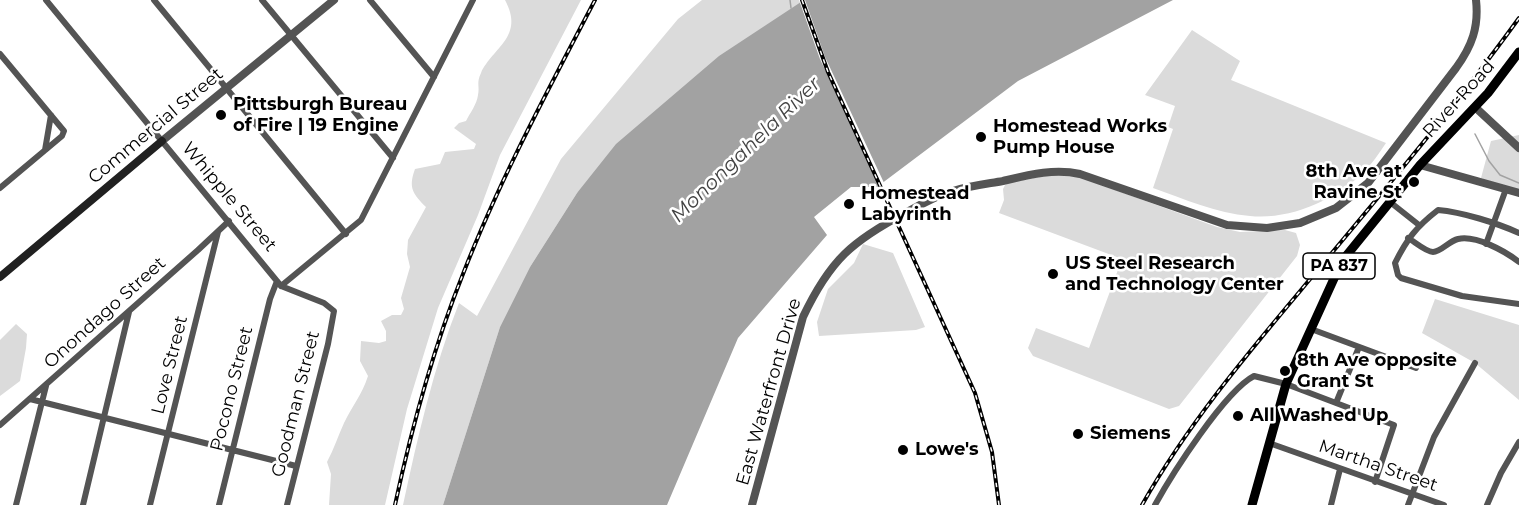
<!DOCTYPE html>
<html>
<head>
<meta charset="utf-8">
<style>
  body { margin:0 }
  canvas { display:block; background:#fff }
</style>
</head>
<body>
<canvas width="1519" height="505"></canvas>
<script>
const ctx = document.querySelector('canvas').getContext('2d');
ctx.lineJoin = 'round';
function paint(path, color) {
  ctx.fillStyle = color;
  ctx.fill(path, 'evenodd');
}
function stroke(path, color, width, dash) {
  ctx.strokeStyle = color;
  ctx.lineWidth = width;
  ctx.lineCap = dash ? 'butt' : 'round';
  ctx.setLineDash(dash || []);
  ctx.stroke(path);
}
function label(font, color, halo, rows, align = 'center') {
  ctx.font = font + ' Montserrat,sans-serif';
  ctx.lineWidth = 5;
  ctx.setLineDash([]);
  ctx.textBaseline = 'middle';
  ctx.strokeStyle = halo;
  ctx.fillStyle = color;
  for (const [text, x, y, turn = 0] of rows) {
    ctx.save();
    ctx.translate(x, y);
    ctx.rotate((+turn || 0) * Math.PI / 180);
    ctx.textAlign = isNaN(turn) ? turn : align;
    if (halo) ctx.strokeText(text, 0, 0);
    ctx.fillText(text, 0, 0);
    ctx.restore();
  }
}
const green = new Path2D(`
  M 505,0 L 581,0 L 500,155 L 478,215 L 438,308 L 407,409 L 385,505 L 329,505 L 331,474 L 327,462 C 334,449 338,436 344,423 C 352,406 362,395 368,376 L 360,361 L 361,341 L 379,343 L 386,341 L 386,331 L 381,321 L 392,315 L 401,315 L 404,309 L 401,298 L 410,267 L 407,254 L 408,240 L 426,207 C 413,194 408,188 415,169 L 440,164 L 445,152 L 474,149 L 476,144 L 454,128 L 459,123 L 466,121 C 470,113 477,104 478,95 C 480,86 476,83 481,73 C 493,47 525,37 505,0 Z
  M 702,0 L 804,0 L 577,193 L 530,267 L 500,327 L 443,505 L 403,505 C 418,436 433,369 459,303 L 477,316 L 561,159 L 678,19 Z
  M 1192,30 L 1240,61 L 1231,80 L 1386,143 C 1379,153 1372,164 1363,173 C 1334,200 1291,220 1250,216 C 1216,213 1184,199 1153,188 L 1173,129 L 1168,127 L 1175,106 L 1145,95 Z
  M 1519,135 L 1519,193 L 1481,178 L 1491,141 Z
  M 1056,174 L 1077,176 L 1217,227 L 1240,232 L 1285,230 L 1296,233 L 1300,245 L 1297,256 L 1179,406 L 1169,409 L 1033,356 L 1028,348 L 1036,328 L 1089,348 L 1122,259 L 999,213 L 1004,200 L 1003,189 L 1006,183 Z
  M 863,244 L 893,253 L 925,327 L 916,330 L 819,336 L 817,322 L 828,289 L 854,263 Z
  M 1435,299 L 1519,325 L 1519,400 L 1475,363 L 1422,333 Z
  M 16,324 L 27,334 L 26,348 L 20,381 L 0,396 L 0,340 Z`);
const water = new Path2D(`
  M 804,0 L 1173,0 L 1018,81 L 877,187 L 851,187 L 814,217 L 827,235 L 738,338 L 667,505 L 443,505 L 500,327 L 530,267 L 577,193 L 616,144 L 719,56 Z`);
const pier = new Path2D(`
  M 799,0 L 805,0 L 825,57 L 885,185 L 881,188 L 820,59 Z`);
const stream = new Path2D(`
  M 790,0 L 791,8
  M 1475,134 L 1489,161 L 1500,175 L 1519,183`);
const minor = new Path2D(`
  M 46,0 L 281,286 L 324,303 L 334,311 L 328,344 L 287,505
  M 154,0 L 346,234
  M 262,0 L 393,158
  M 370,0 L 434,77
  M 0,54 L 64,131 L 62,136 L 0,188
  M 45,150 L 51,115
  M 1390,202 L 1419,225
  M 1519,233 C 1497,223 1462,212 1438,210 C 1416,227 1407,239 1395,263 L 1398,275 L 1401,278 L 1462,296 L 1519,304
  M 1408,238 C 1415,242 1426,252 1433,252 C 1441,252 1449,241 1458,239 C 1476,235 1505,251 1519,262
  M 1486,244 L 1506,189
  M 281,286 L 361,220 L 473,0
  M 1311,329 L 1416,368
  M 30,399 L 296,466
  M 1336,403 L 1359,347
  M 0,425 L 198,250 L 229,221
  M 1269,443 L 1444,505
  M 16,505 L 46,386
  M 83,505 L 129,312
  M 150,505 L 218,232
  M 219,505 L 270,299 L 277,281
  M 1155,505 C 1172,474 1225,391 1254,376 L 1286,384 L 1394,425 L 1375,482
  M 1331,505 L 1340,469
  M 1408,505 L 1434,437 L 1475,363
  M 1487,505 L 1501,473 L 1519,442`);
const tertiary = new Path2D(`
  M 1476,108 L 1519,148
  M 162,141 L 334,0
  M 1420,165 L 1519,193
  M 752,505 L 803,317 C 830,260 852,241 907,212 C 922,204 937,195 953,191 C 969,186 986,184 1003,181 C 1028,175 1054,168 1080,174 L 1227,225 L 1267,228 L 1300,223 L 1336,208 L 1368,183 L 1456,68 C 1472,46 1479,27 1476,0`);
const secondary = new Path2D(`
  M 0,277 L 162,141`);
const primary = new Path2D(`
  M 1252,505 L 1286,384 L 1342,261 L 1420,165 L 1488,93 L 1519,52`);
const rail = new Path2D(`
  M 802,0 L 828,72 L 975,393 L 992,452 L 999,505
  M 395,505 C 412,426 433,349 463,274 C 500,179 548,90 595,0
  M 1142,505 C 1186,427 1243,359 1301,290 C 1375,201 1451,112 1519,18`);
const markers = [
  [221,115,6,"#000"],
  [981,137,6,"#000"],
  [1414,182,6,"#000"],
  [849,204,6,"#000"],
  [1053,274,6,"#000"],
  [1285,371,6,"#000"],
  [1238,416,6,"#000"],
  [1078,434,6,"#000"],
  [903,450,6,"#000"]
];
const shields = [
  [1339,266,72]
];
const shieldNames = [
  ["PA 837",1339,266]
];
const streetNames = [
  ["River Road",1459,99,-48],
  ["Commercial Street",156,126,-40],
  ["Whipple Street",229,197,50],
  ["Onondago Street",105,313,-42],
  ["Love Street",170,365,-76],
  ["Pocono Street",232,389,-76],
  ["East Waterfront Drive",769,392,-74],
  ["Goodman Street",296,404,-76],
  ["Martha Street",1378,466,19]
];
const poiNames = [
  ["Pittsburgh Bureau",233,105],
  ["of Fire | 19 Engine",233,126],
  ["Homestead Works",993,127],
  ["Pump House",993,148],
  ["8th Ave at",1402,172,"right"],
  ["Ravine St",1402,193,"right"],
  ["Homestead",861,194],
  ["Labyrinth",861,215],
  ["US Steel Research",1065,264],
  ["and Technology Center",1065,285],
  ["8th Ave opposite",1297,361],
  ["Grant St",1297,382],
  ["All Washed Up",1250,416],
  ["Siemens",1090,434],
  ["Lowe's",915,450]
];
const waterNames = [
  ["Monongahela River",746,150,-44]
];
paint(green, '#dbdbdb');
paint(water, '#a2a2a2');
paint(pier, '#fff');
stroke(stream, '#a2a2a2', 1.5);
stroke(minor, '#545454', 6);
stroke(tertiary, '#545454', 8);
stroke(secondary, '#212121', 8);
stroke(primary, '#000', 9);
stroke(rail, '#000', 4);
stroke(rail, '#fff', 1.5, [4.5]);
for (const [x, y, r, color] of markers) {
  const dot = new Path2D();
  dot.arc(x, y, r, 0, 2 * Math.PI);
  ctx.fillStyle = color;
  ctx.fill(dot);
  stroke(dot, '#fff', 2);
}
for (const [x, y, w] of shields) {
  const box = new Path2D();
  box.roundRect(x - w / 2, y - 13, w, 26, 4.5);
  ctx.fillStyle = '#fff';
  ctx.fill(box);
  stroke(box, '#000', 1.5);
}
label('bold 16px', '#000', null, shieldNames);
label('18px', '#000', '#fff', streetNames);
label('bold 18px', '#000', '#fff', poiNames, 'left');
label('italic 20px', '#434343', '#fff', waterNames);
</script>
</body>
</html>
